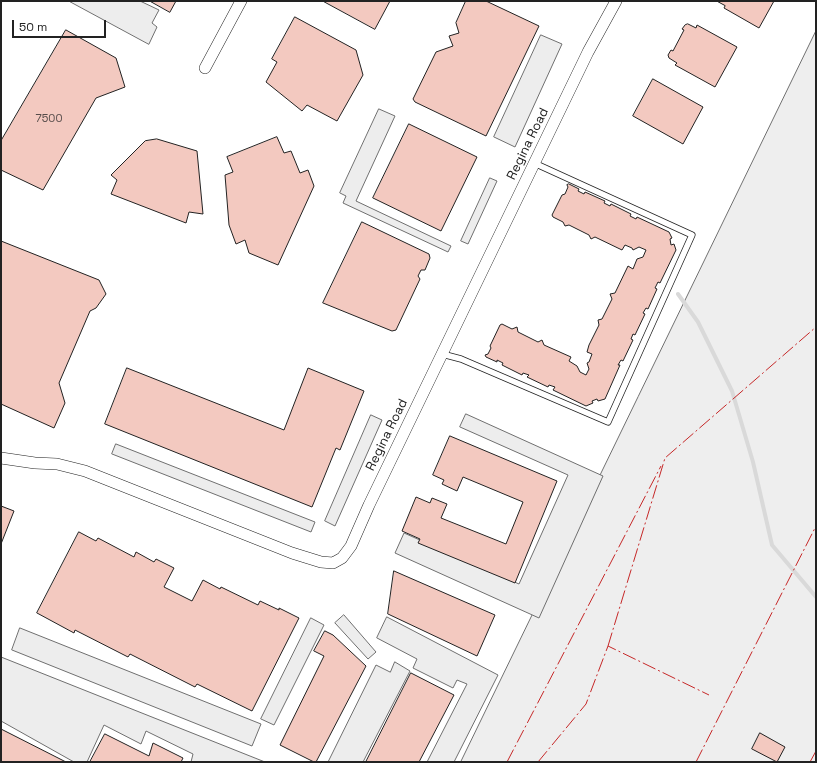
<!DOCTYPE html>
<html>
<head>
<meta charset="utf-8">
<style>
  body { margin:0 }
  #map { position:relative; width:817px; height:763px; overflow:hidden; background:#fff; font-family:"Space Grotesk",sans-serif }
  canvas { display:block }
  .frame { position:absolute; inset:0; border:2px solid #222; pointer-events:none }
  .scale { position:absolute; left:12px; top:20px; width:94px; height:18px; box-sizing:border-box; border:2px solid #222; border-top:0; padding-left:5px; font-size:12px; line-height:14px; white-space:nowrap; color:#222; -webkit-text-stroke:3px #fff; paint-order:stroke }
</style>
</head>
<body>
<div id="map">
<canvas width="817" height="763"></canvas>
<div class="frame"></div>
<div class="scale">50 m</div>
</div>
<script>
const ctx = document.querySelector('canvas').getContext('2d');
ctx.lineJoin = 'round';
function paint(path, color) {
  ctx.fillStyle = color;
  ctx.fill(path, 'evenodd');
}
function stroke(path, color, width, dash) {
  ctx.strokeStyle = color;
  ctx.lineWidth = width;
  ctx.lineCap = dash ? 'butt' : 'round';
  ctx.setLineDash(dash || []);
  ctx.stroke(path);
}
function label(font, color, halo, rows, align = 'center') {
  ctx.font = font + ' "Space Grotesk",sans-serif';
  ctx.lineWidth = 3;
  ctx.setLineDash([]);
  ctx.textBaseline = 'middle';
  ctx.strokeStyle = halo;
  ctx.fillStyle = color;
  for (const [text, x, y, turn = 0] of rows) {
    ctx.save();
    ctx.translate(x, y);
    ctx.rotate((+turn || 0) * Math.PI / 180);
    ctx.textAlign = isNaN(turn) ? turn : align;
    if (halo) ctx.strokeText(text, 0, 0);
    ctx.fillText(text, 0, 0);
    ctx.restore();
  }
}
const green = new Path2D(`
  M 816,31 L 816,762 L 461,762 Z`);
const parking = new Path2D(`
  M 69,1 L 140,1 L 159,10 L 152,23 L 157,27 L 149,44 Z
  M 541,35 L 562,44 L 515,147 L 494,137 Z
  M 379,109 L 395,116 L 356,201 L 451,246 L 448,252 L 343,203 L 346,196 L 340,193 Z
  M 490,178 L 497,181 L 468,244 L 461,241 Z
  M 466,414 L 603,476 L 539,618 L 395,553 L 404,533 L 519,584 L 568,475 L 460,427 Z
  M 371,415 L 382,420 L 335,526 L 325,521 Z
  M 116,444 L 315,522 L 311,532 L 112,454 Z
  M 344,615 L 376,652 L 368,659 L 335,623 Z
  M 387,617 L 498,675 L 454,762 L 427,762 L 467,684 L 457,680 L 453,688 L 413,668 L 417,659 L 377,638 Z
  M 311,618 L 324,625 L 274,725 L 261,719 Z
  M 20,628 L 261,724 L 252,746 L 12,650 Z
  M 1,657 L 265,762 L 191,762 L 193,754 L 146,731 L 141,744 L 104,725 L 87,762 L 74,762 L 1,721 Z
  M 395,662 L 410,671 L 363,762 L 328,762 L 376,665 L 390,672 Z`);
const stream = new Path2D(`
  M 678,294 L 698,322 L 732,391 L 753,462 L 772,545 L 816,597`);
const building = new Path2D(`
  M 150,1 L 176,1 L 170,12 Z
  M 323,1 L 390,1 L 375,29 Z
  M 466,1 L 486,1 L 539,26 L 486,136 L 415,102 L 413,99 L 436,52 L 453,46 L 449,36 L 459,33 L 456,23 Z
  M 717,1 L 774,1 L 759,28 L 724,8 L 725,6 Z
  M 295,17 L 356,50 L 363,75 L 337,121 L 307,105 L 302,111 L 266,82 L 277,62 L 272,59 Z
  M 688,24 L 696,28 L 697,25 L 737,47 L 715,87 L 675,65 L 677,63 L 669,58 L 668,55 L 671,50 L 673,51 L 684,30 L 682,29 L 685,25 Z
  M 66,30 L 116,58 L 125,87 L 96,98 L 43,190 L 1,170 L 1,141 Z
  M 653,79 L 703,107 L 683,144 L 633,116 Z
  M 409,124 L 477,157 L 441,231 L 373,198 Z
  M 277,137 L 284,153 L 291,151 L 300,173 L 308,170 L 314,186 L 278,265 L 249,253 L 245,240 L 236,244 L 229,225 L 225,175 L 233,172 L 227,157 Z
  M 157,139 L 197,151 L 203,214 L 189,212 L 186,223 L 111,194 L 117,180 L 111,175 L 145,141 Z
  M 569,184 L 579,189 L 578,191 L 584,194 L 585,192 L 605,201 L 604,203 L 610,206 L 611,204 L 631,214 L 630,216 L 636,219 L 637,217 L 669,232 L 672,238 L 670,239 L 671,245 L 674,244 L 676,250 L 660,283 L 658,282 L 655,288 L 657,289 L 648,309 L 646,308 L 643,313 L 645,314 L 635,335 L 633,334 L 631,339 L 633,340 L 623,361 L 621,360 L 618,365 L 620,365 L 605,399 L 598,401 L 597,399 L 592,401 L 593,403 L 586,406 L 553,390 L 555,387 L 549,385 L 548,387 L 527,377 L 529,375 L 523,373 L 522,375 L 502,365 L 503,363 L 497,360 L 497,362 L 486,357 L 485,355 L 488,354 L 491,348 L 490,346 L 500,325 L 502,324 L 512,329 L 517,327 L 518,332 L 538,342 L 542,340 L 544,345 L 571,357 L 569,361 L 577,366 L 580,372 L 586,375 L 589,369 L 587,363 L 589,362 L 592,354 L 587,352 L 589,345 L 599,325 L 598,320 L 602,319 L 612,299 L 610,294 L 615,293 L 628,266 L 633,269 L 637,259 L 643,257 L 646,250 L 639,247 L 633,250 L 632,248 L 625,245 L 622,250 L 595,237 L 591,239 L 589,235 L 569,225 L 565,226 L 563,222 L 553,217 L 552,215 L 562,195 L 565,194 L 568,187 L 567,185 Z
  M 362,222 L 429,254 L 430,258 L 425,270 L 421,270 L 418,276 L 420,279 L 396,330 L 392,331 L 323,303 Z
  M 1,241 L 99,280 L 106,294 L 96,308 L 90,311 L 59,383 L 65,403 L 54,428 L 1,404 Z
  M 127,368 L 284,430 L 308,368 L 364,391 L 340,450 L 336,448 L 312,507 L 105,424 Z
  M 450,436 L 557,481 L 515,583 L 418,543 L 420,539 L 402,531 L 416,497 L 430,503 L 432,498 L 447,504 L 441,518 L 506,544 L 523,502 L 463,477 L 457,491 L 442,484 L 444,480 L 433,475 Z
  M 1,506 L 14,511 L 1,544 Z
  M 79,532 L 96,541 L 98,538 L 134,557 L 136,552 L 154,562 L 156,559 L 174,568 L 164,587 L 192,601 L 203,580 L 220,589 L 221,587 L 258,605 L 260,601 L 279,610 L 279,608 L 299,618 L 252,711 L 197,684 L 195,687 L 130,654 L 128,657 L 75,630 L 74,633 L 37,613 Z
  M 394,571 L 495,615 L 477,656 L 388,614 Z
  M 325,631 L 333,635 L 366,666 L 316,762 L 314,762 L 280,745 L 324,656 L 314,651 Z
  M 411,673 L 454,695 L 419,762 L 366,762 Z
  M 1,729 L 66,762 L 1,762 Z
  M 760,733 L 785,747 L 777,762 L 752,749 Z
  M 105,734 L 149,756 L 153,743 L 183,758 L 181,762 L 90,762 Z`);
const lane = new Path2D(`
  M 442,354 L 461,359 L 608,422 L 692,235 L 534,163`);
const street = new Path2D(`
  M 205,68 L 241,1
  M 1,458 L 35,463 L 57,464 L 85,471 L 292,553 L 321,562 L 333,563 L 342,558 L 351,546 L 369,505 L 588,52 L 616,1`);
const power = new Path2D(`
  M 608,646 L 665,458 L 816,327
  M 507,762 L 661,466
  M 538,762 L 586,704 L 608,646 L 709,695
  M 696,762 L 816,526
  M 810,762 L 816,751`);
const numberNames = [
  ["7500",49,119]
];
const streetNames = [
  ["Regina Road",528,144,-64],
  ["Regina Road",387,435,-64]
];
paint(green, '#eee');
stroke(green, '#6f6f6f', 1);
paint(parking, '#ededed');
stroke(parking, '#6f6f6f', 1);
stroke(stream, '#d9d9d9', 4);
paint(building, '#f3c9c0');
stroke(building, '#222', 1);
stroke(lane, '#222', 7);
stroke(street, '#222', 12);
stroke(lane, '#fff', 5.5);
stroke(street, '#fff', 11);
stroke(power, '#c62828', 1, [14, 3, 2, 3]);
label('11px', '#564c4a', null, numberNames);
label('13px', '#222', '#fff', streetNames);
</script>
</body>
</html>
